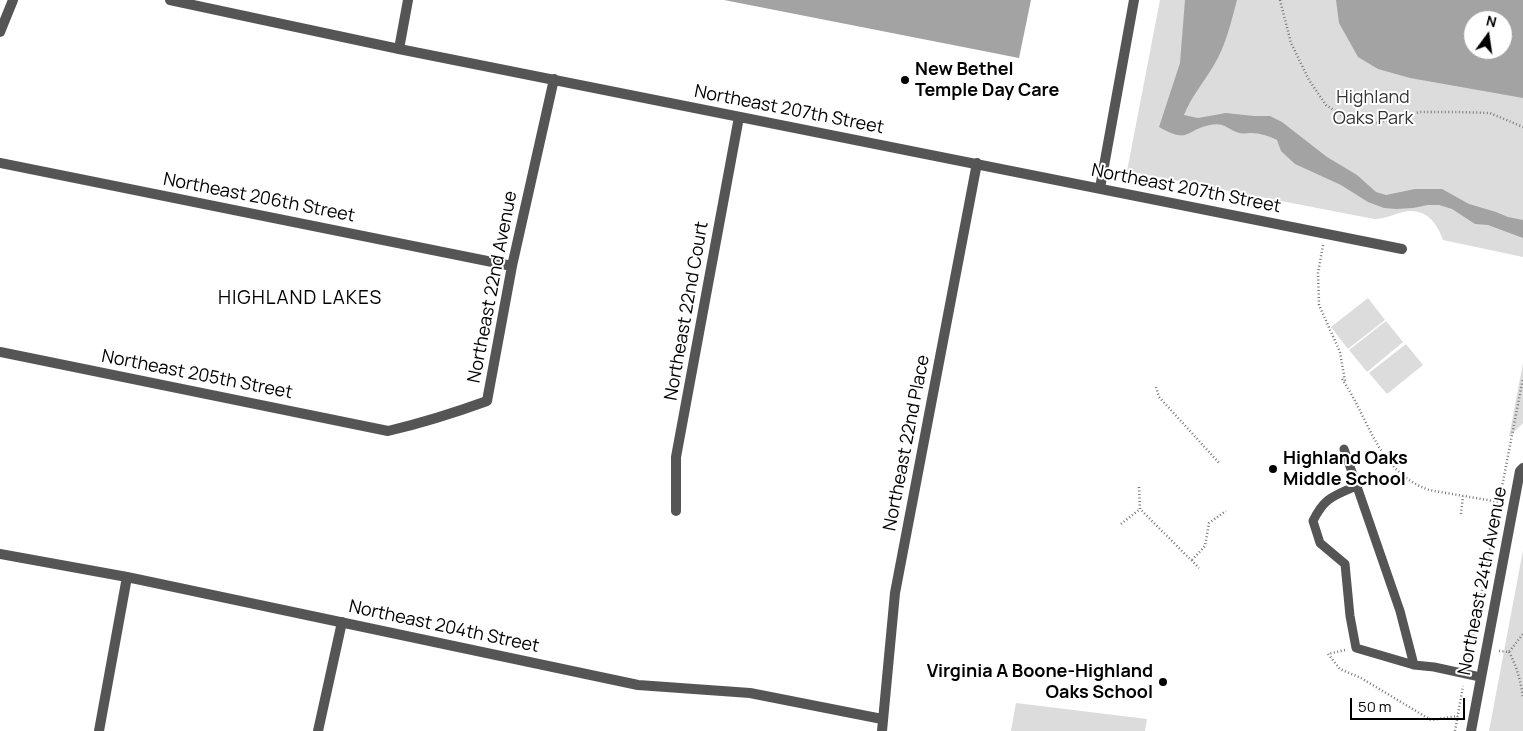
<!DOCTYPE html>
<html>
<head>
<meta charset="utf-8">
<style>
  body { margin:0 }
  #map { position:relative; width:1523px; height:731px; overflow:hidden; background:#fff; font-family:Manrope,sans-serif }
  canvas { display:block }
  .north { position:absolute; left:1463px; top:10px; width:50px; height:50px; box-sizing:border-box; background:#fff; border:1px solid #999; border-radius:50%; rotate:14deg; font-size:14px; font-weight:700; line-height:20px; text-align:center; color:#000 }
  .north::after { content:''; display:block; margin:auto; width:18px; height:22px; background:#000; clip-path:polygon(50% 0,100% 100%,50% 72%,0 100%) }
  .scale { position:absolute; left:1350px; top:698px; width:115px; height:22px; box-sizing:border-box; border:2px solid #000; border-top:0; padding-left:6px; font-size:15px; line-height:18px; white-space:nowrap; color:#000; -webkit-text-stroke:4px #fff; paint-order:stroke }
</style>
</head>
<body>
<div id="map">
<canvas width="1523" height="731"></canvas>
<div class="north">N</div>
<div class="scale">50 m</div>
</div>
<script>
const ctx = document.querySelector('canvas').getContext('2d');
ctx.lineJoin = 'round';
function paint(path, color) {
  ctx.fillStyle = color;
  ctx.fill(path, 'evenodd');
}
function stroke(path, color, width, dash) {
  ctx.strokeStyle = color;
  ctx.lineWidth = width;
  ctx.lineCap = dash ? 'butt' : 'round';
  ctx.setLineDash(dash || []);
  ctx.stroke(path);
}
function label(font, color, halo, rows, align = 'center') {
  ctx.font = font + ' Manrope,sans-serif';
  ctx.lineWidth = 4;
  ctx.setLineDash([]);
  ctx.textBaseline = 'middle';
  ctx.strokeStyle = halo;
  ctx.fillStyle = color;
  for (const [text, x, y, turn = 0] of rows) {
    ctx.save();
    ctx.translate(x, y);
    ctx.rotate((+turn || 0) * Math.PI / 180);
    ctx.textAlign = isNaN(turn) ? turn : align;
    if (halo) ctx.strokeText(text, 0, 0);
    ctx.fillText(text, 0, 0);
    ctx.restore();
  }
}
const green = new Path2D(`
  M 1160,0 L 1523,0 L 1523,257 L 1443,240 C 1438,225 1428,210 1409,211 C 1397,212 1387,219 1374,219 L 1127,171 ZM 1473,20 L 1503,20 L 1503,50 L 1473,50 Z
  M 1368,298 L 1385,320 L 1348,349 L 1331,327 Z
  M 1386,321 L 1403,342 L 1367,372 L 1349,350 Z
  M 1406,344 L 1423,365 L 1387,394 L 1369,373 Z
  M 1523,363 L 1523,423 L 1509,437 Z
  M 1523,550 L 1523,731 L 1489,731 Z
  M 1016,703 L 1147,719 L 1145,731 L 1011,731 Z`);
const water = new Path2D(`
  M 724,0 L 1031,0 L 1019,58 Z
  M 1185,0 L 1237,0 C 1231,22 1226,45 1214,65 C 1204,82 1191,97 1184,115 L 1198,118 L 1226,113 L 1254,116 L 1270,116 L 1282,122 L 1327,157 L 1357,175 L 1376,192 L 1386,195 L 1415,189 L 1442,189 L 1469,204 L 1496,212 L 1508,217 L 1523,220 L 1523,238 L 1488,225 L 1475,224 L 1452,209 L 1439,205 L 1428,205 L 1413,208 L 1396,209 L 1384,208 L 1368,202 L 1341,185 L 1295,164 L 1281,151 L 1277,140 C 1269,136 1260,133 1251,133 C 1247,133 1243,134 1239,133 C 1228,130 1225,122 1210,125 C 1183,131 1190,144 1159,127 L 1180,63 Z
  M 1336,0 L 1523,0 L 1523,98 L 1410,78 L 1378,69 L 1358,57 L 1339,23 ZM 1473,20 L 1503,20 L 1503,50 L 1473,50 Z`);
const path = new Path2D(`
  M 1280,0 L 1291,43 L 1309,80 L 1326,105 L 1352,122 L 1368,125 L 1420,112 L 1457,112 L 1490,113 L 1523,127
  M 1323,245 L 1318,273 L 1319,305 L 1340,352 L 1345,381
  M 1342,379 C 1370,420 1377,471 1429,490 L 1499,502
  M 1156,387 L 1159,397 L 1220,464
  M 1139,487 L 1140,509 L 1199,568
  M 1461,514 L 1463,496
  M 1121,524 L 1140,509
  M 1192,560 L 1205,546 L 1209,523 L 1226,511
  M 1345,650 L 1328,654 L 1340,669 L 1361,678 L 1431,720 L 1458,716
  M 1499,651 L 1509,652 L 1523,634
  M 1509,652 C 1517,667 1521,682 1523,698
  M 1468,663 L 1523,378
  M 1455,731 L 1463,686`);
const lane = new Path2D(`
  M 1344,449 L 1400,611 L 1414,665
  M 1356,486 C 1333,496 1324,498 1313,521 L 1320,543 L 1345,564 L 1350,616 L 1356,648 L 1414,665 L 1434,667 L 1480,677`);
const street = new Path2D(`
  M 170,0 L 399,49 L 1402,249
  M 0,32 L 13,0
  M 399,49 L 408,0
  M 0,163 L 512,266
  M 1100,188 L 1134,0
  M 0,352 L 388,431 C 422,423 454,413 487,401 L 512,266 L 554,79
  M 676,511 L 676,457 L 739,117
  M 0,554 L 127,577 L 638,685 L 750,693 L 882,719
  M 99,731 L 127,577
  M 318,731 L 342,622
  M 882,731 L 895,593 L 977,163
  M 1471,731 L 1520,471 L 1523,468`);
const markers = [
  [905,80,5,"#000"],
  [1273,469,5,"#000"],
  [1163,682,5,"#000"]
];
const poiNames = [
  ["New Bethel",915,70],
  ["Temple Day Care",915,91],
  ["Highland Oaks",1283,459],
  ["Middle School",1283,480],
  ["Virginia A Boone-Highland",1153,672,"right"],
  ["Oaks School",1153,693,"right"]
];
const parkNames = [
  ["Highland",1373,98],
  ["Oaks Park",1373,119]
];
const streetNames = [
  ["Northeast 207th Street",789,110,11],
  ["Northeast 207th Street",1186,189,11],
  ["Northeast 206th Street",259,198,11],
  ["Northeast 22nd Avenue",493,287,-79],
  ["Northeast 22nd Court",687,311,-80],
  ["Northeast 205th Street",197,375,11],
  ["Northeast 22nd Place",907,443,-79],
  ["Northeast 24th Avenue",1483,581,-79],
  ["Northeast 204th Street",444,627,12]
];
const neighbourhoodNames = [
  ["HIGHLAND LAKES",300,299]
];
paint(green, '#dcdcdc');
paint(water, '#a3a3a3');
stroke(path, '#777', 2.5, [1, 2.5]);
stroke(lane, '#555', 9);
stroke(street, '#555', 10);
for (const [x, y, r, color] of markers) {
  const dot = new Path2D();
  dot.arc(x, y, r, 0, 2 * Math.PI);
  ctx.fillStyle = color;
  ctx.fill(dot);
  stroke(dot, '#fff', 2);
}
label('bold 18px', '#000', '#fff', poiNames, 'left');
label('18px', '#333', '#fff', parkNames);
label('18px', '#000', '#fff', streetNames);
ctx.letterSpacing = '1px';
label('19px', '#000', '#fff', neighbourhoodNames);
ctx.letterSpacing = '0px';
</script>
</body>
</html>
